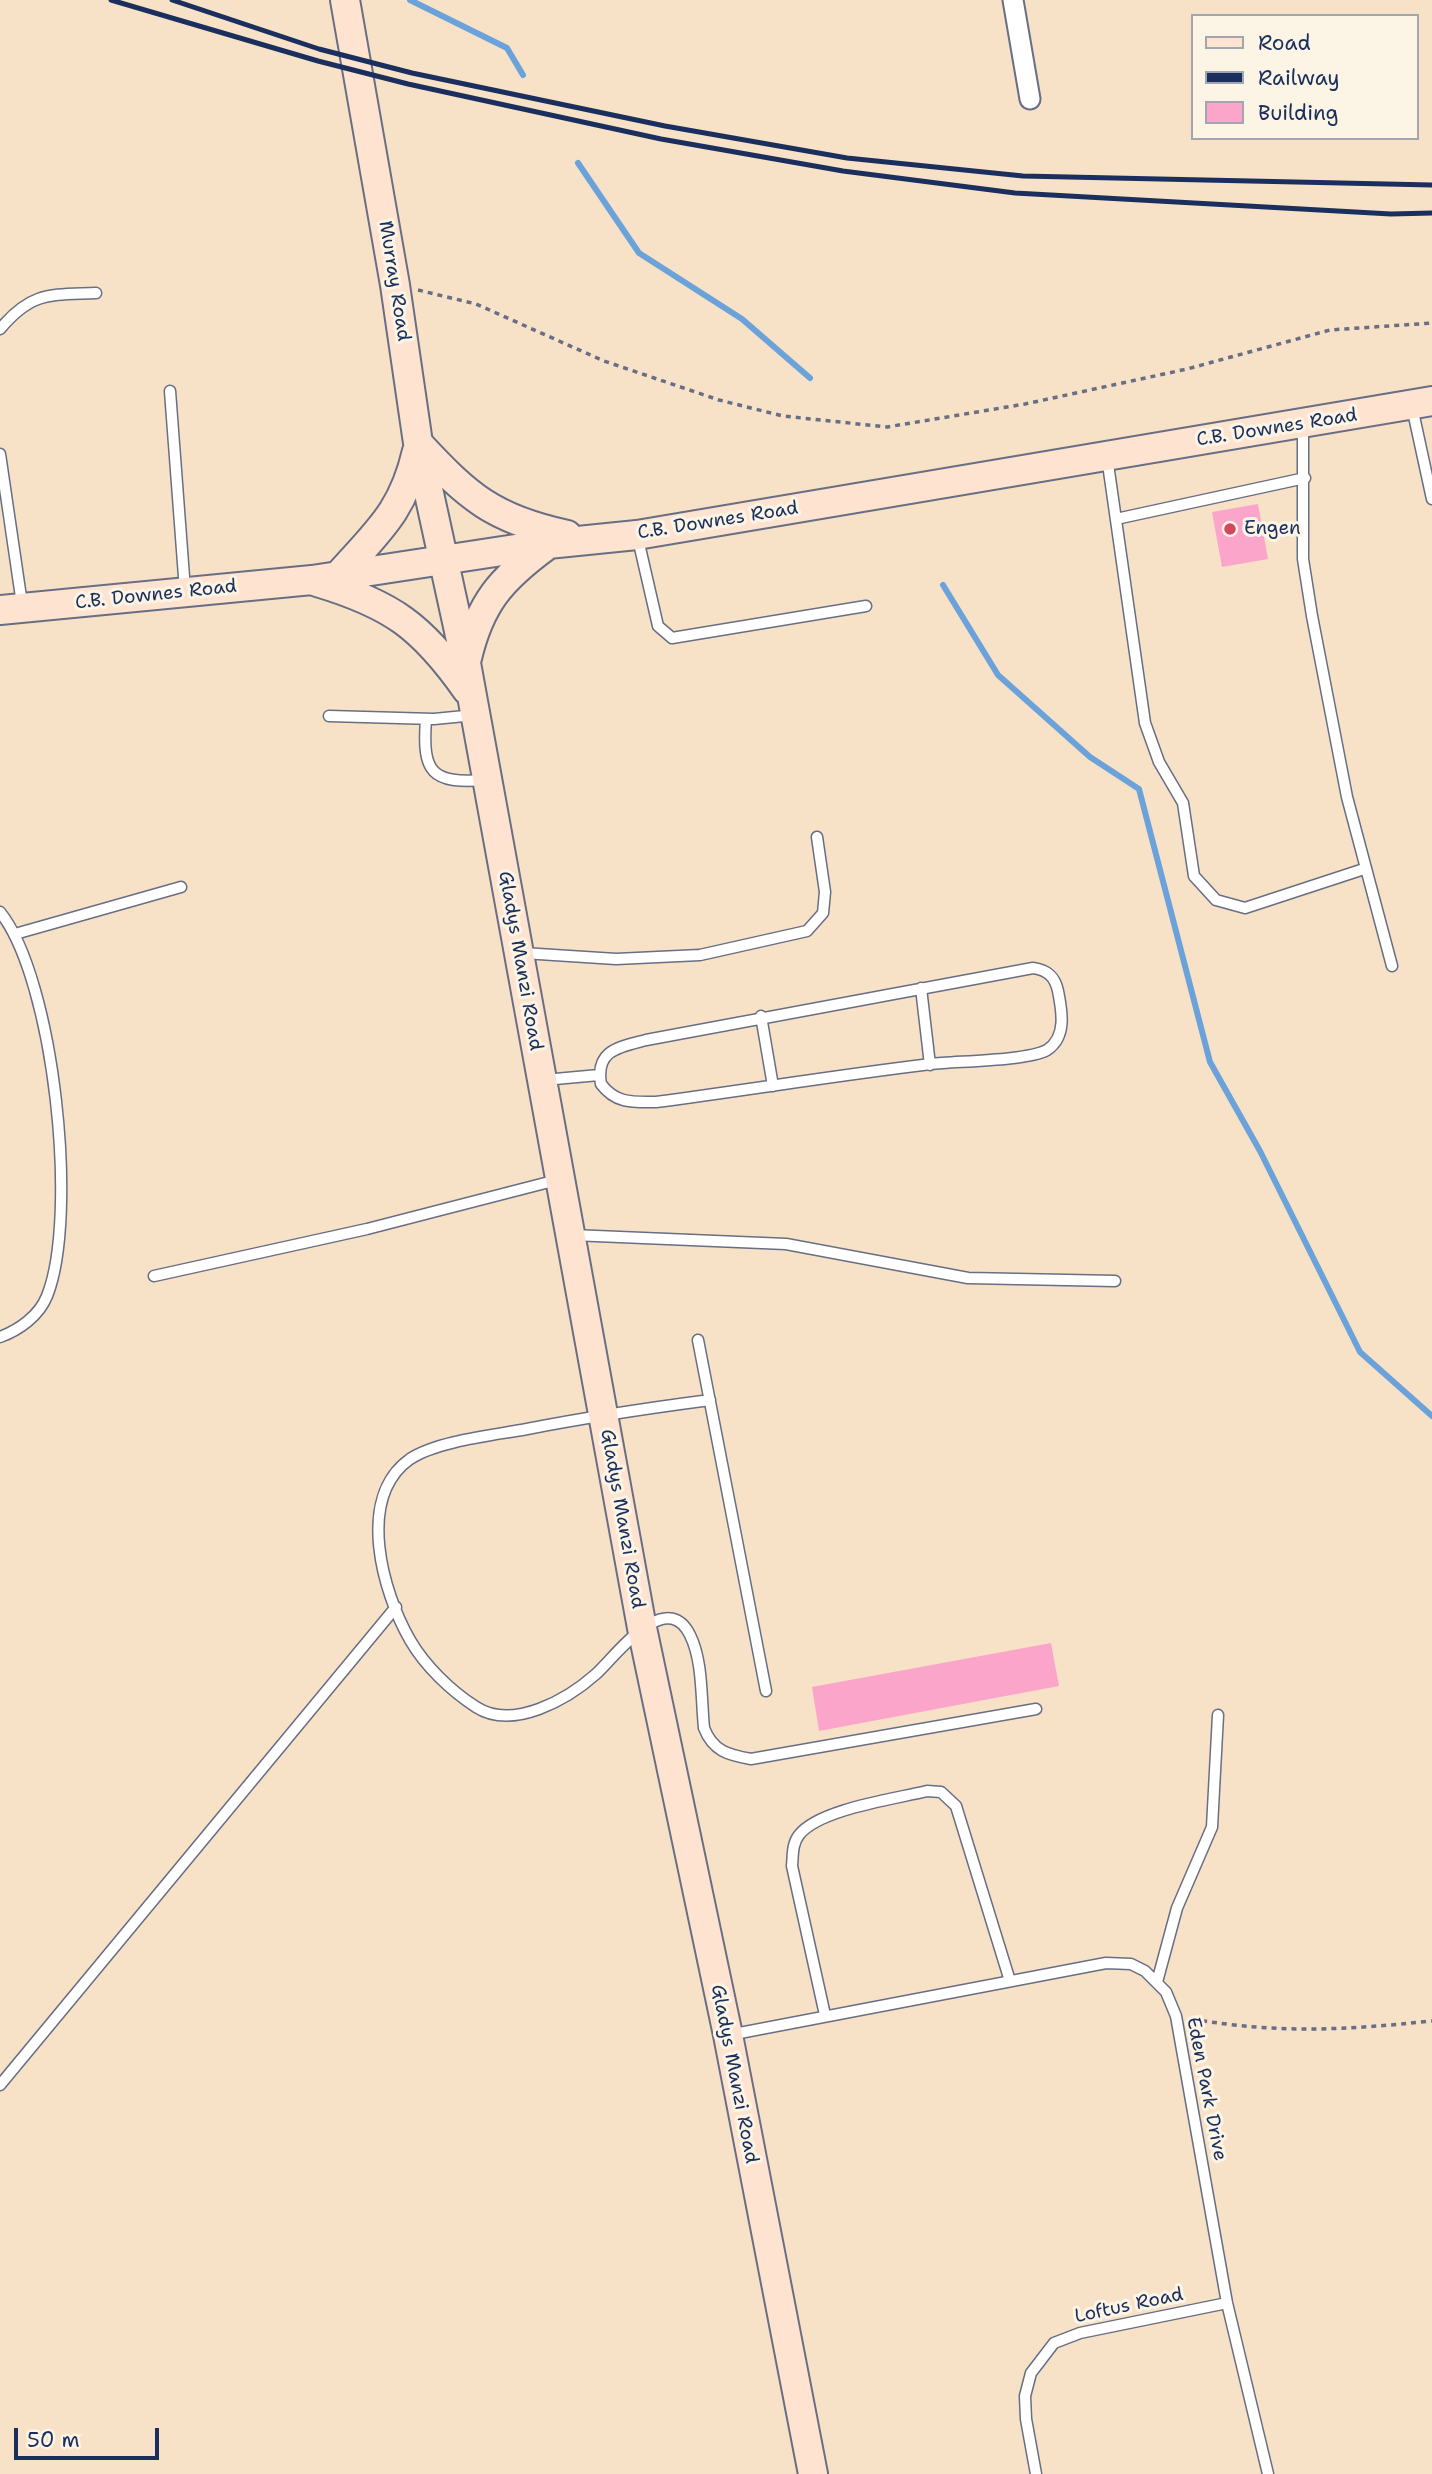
<!DOCTYPE html>
<html>
<head>
<meta charset="utf-8">
<style>
  body { margin:0 }
  #map { position:relative; width:1432px; height:2474px; overflow:hidden; background:#f7e2c8; font-family:"Shantell Sans",sans-serif }
  canvas { display:block }
  .legend { position:absolute; left:1191px; top:14px; width:228px; height:126px; box-sizing:border-box; background:#fcf5e5; border:2px solid #a2a6af; margin:0; padding:9px 12px; list-style:none; font-size:21px; color:#1b2f5e }
  .legend li { display:flex; align-items:center; gap:14px; height:35px }
  .legend b { width:35px; border:2px solid #a2a6af }
  .scale { position:absolute; left:14px; top:2428px; width:145px; height:32px; box-sizing:border-box; border:4px solid #1b2f5e; border-top:0; padding-left:9px; font-size:21px; line-height:24px; white-space:nowrap; color:#1b2f5e; -webkit-text-stroke:5px #fcf5e5; paint-order:stroke }
</style>
</head>
<body>
<div id="map">
<canvas width="1432" height="2474"></canvas>
<ul class="legend">
<li><b style="height:9px;background:#fee3d1"></b>Road</li>
<li><b style="height:9px;background:#1b2f5e"></b>Railway</li>
<li><b style="height:19px;background:#faa5c9"></b>Building</li>
</ul>
<div class="scale">50 m</div>
</div>
<script>
const ctx = document.querySelector('canvas').getContext('2d');
ctx.lineJoin = 'round';
function stroke(path, color, width, dash) {
  ctx.strokeStyle = color;
  ctx.lineWidth = width;
  ctx.lineCap = dash ? 'butt' : 'round';
  ctx.setLineDash(dash || []);
  ctx.stroke(path);
}
function paint(path, color) {
  ctx.fillStyle = color;
  ctx.fill(path, 'evenodd');
}
function label(font, color, halo, rows, align = 'center') {
  ctx.font = font + ' "Shantell Sans",sans-serif';
  ctx.lineWidth = 6;
  ctx.setLineDash([]);
  ctx.textBaseline = 'middle';
  ctx.strokeStyle = halo;
  ctx.fillStyle = color;
  for (const [text, x, y, turn = 0] of rows) {
    ctx.save();
    ctx.translate(x, y);
    ctx.rotate((+turn || 0) * Math.PI / 180);
    ctx.textAlign = isNaN(turn) ? turn : align;
    if (halo) ctx.strokeText(text, 0, 0);
    ctx.fillText(text, 0, 0);
    ctx.restore();
  }
}
const stream = new Path2D(`
  M 410,0 L 507,48 L 523,75
  M 578,163 L 639,253 L 742,319 L 810,378
  M 943,585 L 998,675 L 1090,757 L 1139,789 L 1210,1062 L 1260,1151 L 1360,1352 L 1432,1416`);
const building = new Path2D(`
  M 1258,504 L 1268,559 L 1222,567 L 1212,512 Z
  M 1051,1643 L 1059,1686 L 819,1731 L 812,1687 Z`);
const path = new Path2D(`
  M 418,290 L 476,304 L 604,361 L 719,400 L 783,416 L 887,427 L 1025,404 L 1187,369 L 1330,330 L 1432,323
  M 1192,2019 C 1280,2034 1344,2030 1432,2021`);
const lane = new Path2D(`
  M 0,329 C 32,291 50,295 96,293
  M 170,391 L 185,590
  M 1412,407 L 1432,499
  M 1303,425 L 1303,559 L 1312,616 L 1347,797 L 1392,966
  M 0,454 L 22,604
  M 1107,457 L 1145,723 L 1159,762 L 1183,803 L 1194,876 L 1216,900 L 1245,908 L 1364,869
  M 1116,519 L 1305,478
  M 638,539 L 658,626 L 672,638 L 866,606
  M 329,716 L 434,719 L 475,715
  M 426,719 C 422,773 431,784 486,780
  M 0,912 C 54,979 79,1216 47,1296 C 39,1316 19,1330 0,1337
  M 15,934 L 181,887
  M 523,953 L 616,959 L 700,955 L 807,931 L 823,913 L 825,892 L 817,837
  M 1033,968 C 1048,970 1055,977 1058,991 C 1062,1011 1067,1037 1047,1050 C 1027,1061 957,1061 931,1064 C 839,1075 747,1090 656,1102 C 633,1102 616,1104 601,1084 C 595,1050 619,1047 646,1040 Z
  M 921,988 L 930,1065
  M 761,1016 L 773,1086
  M 544,1080 L 599,1075
  M 572,1235 L 786,1244 L 968,1278 L 1115,1281
  M 154,1276 L 367,1229 L 557,1180
  M 698,1340 L 766,1691
  M 710,1400 C 649,1408 588,1417 527,1429 C 495,1435 437,1441 410,1459 C 355,1498 383,1593 410,1640 C 425,1666 451,1691 476,1707 C 513,1731 568,1699 596,1674 C 614,1658 666,1586 690,1635 C 703,1661 701,1699 704,1728 C 713,1751 728,1755 751,1759 L 1036,1709
  M 1157,1982 L 1177,1908 L 1212,1827 L 1218,1715
  M 825,2015 L 792,1866 C 793,1855 792,1844 799,1835 C 819,1809 895,1799 927,1791 L 941,1792 L 956,1806 L 1010,1981
  M 729,2035 L 1106,1963 L 1131,1964 L 1145,1971 L 1166,1992 L 1176,2016 L 1227,2303 L 1268,2474
  M 0,2085 L 396,1607
  M 1036,2474 L 1026,2419 L 1025,2396 L 1031,2373 L 1054,2343 L 1080,2333 L 1227,2303`);
const street = new Path2D(`
  M 1013,0 L 1030,99`);
const secondary = new Path2D(`
  M 345,0 L 395,285 L 418,443 L 466,663 L 642,1628 L 728,2035 L 813,2474
  M 418,443 C 468,497 493,519 567,535
  M 338,576 C 378,531 403,512 417,451
  M 317,582 C 391,604 422,626 467,690
  M 0,610 L 312,580 L 548,544 L 637,535 L 1432,401
  M 467,658 C 480,603 501,579 546,546`);
const rail = new Path2D(`
  M 111,0 L 318,61 L 408,84 L 661,139 L 843,171 L 1015,193 L 1391,214 L 1432,213
  M 172,0 L 319,49 L 412,73 L 665,126 L 847,158 L 1023,176 L 1432,185`);
const markers = [
  [1230,529,7,"#d1495b"]
];
const streetNames = [
  ["Murray Road",394,281,81],
  ["C.B. Downes Road",1277,428,-9],
  ["C.B. Downes Road",718,521,-9],
  ["C.B. Downes Road",156,595,-6],
  ["Gladys Manzi Road",520,961,80],
  ["Gladys Manzi Road",622,1519,80],
  ["Gladys Manzi Road",734,2074,79],
  ["Eden Park Drive",1206,2089,79],
  ["Loftus Road",1129,2306,-12]
];
const poiNames = [
  ["Engen",1244,529]
];
stroke(stream, '#6ca2da', 6);
paint(building, '#faa5c9');
stroke(lane, '#686e83', 13);
stroke(street, '#686e83', 23);
stroke(secondary, '#686e83', 32);
stroke(path, '#686e83', 3.5, [5, 5]);
stroke(lane, '#fff', 10);
stroke(street, '#fff', 19);
stroke(secondary, '#fee3d1', 28);
stroke(rail, '#1b2f5e', 5);
for (const [x, y, r, color] of markers) {
  const dot = new Path2D();
  dot.arc(x, y, r, 0, 2 * Math.PI);
  ctx.fillStyle = color;
  ctx.fill(dot);
  stroke(dot, '#fcf5e5', 2.5);
}
label('19px', '#1b2f5e', '#fcf5e5', streetNames);
label('19px', '#1b2f5e', '#fcf5e5', poiNames, 'left');
</script>
</body>
</html>
